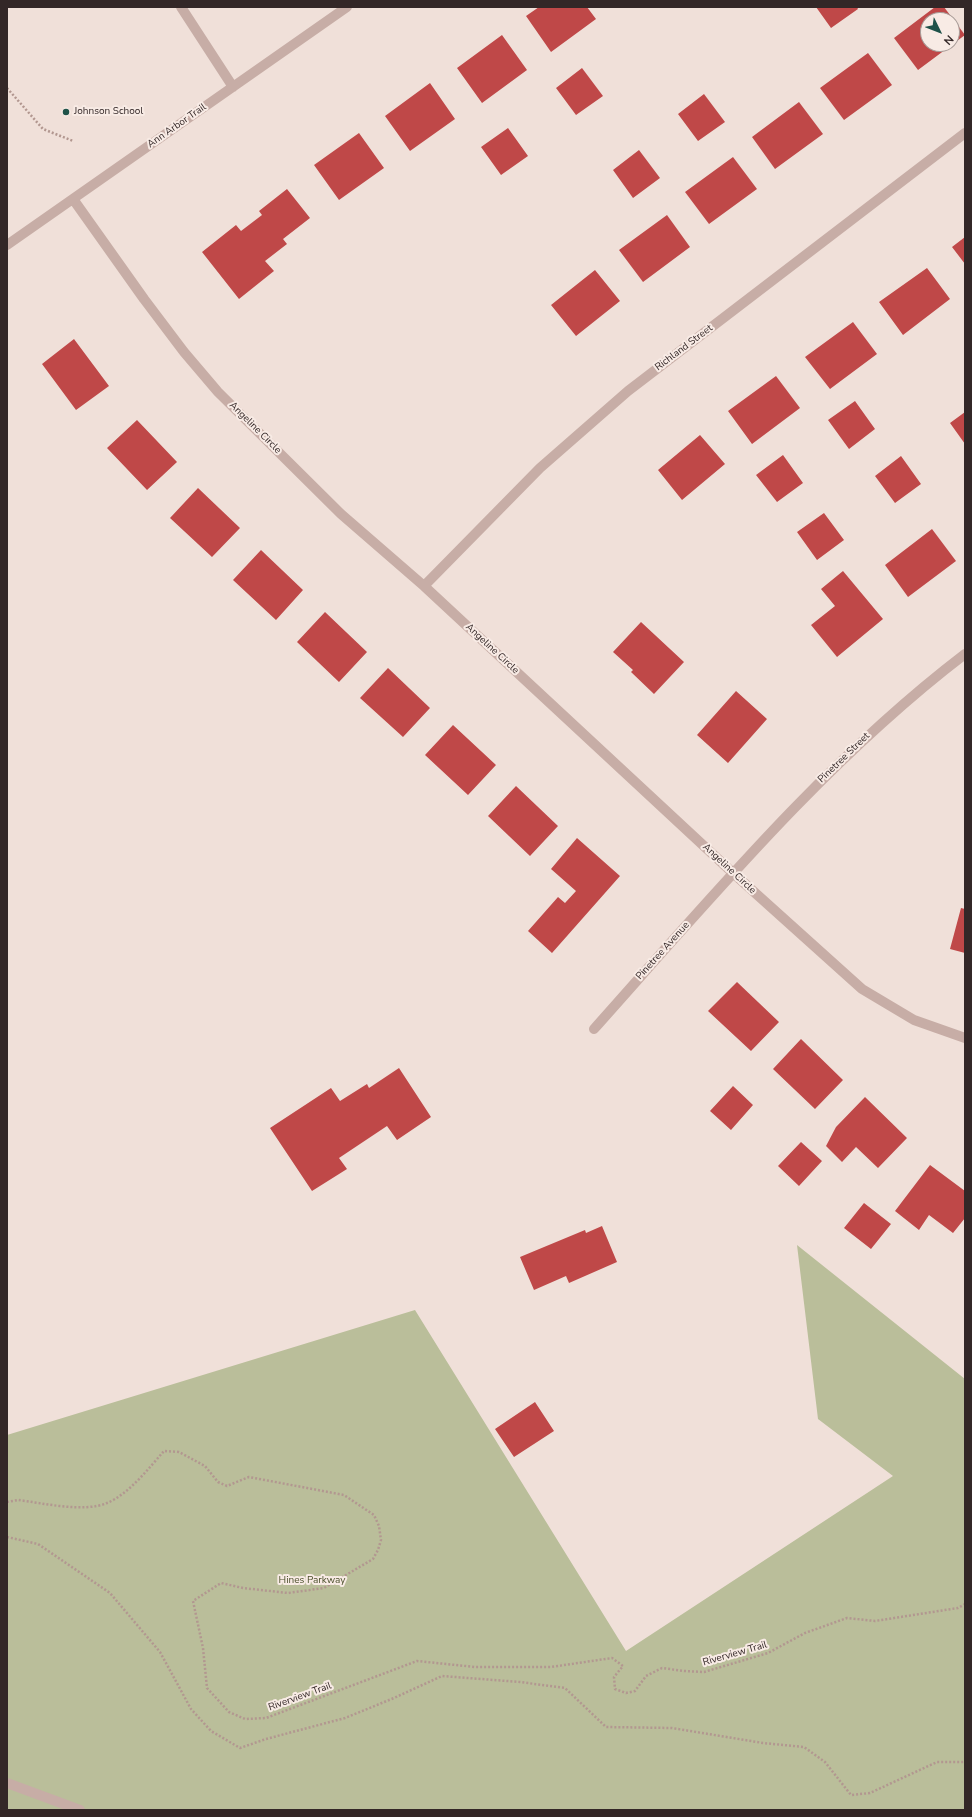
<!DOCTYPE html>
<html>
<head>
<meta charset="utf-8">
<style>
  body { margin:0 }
  #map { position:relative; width:972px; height:1817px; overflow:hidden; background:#f0e0d9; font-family:"Nunito Sans",sans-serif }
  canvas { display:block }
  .frame { position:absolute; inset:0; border:8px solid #332727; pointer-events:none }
  .north { position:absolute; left:920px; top:12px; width:40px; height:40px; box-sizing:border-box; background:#f8ebe5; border:1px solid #a99d99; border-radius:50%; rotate:133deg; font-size:11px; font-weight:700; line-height:16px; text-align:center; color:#332727 }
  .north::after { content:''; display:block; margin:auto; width:14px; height:18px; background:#1f5249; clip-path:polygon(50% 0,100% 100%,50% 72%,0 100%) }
</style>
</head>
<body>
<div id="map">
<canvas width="972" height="1817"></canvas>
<div class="frame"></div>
<div class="north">N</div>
</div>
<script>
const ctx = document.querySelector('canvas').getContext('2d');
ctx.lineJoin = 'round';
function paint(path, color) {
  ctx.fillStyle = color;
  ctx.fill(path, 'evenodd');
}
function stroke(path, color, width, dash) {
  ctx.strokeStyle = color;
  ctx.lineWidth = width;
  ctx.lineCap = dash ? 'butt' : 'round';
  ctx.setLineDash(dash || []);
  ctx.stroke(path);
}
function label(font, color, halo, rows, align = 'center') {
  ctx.font = font + ' "Nunito Sans",sans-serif';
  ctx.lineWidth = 4;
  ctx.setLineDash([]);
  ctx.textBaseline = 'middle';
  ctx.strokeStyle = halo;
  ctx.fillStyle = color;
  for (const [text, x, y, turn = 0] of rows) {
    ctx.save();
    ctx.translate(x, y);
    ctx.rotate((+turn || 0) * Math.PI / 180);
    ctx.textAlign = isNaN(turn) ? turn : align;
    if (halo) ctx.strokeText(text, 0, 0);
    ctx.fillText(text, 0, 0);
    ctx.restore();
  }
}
const green = new Path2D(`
  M 797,1245 L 965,1379 L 965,1810 L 7,1810 L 7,1435 L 415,1310 L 626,1651 L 893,1476 L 818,1419 Z`);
const building = new Path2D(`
  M 539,7 L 587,7 L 596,19 L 551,52 L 526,16 Z
  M 816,7 L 857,7 L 858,9 L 831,28 Z
  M 935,7 L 944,7 L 965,35 L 918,70 L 894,38 ZM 928,20 L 952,20 L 952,44 L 928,44 Z
  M 502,35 L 527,70 L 482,103 L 457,68 Z
  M 868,53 L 892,85 L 844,120 L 820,88 Z
  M 582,68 L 603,96 L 576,115 L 556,88 Z
  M 430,83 L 455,119 L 410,151 L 385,116 Z
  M 704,94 L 725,122 L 698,141 L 678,114 Z
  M 799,102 L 823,134 L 775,169 L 752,137 Z
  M 508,128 L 528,156 L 501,175 L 481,147 Z
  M 359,133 L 384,168 L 339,200 L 314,165 Z
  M 639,150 L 660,178 L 633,198 L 613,170 Z
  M 733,157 L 757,189 L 709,224 L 685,192 Z
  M 287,189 L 310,218 L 283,239 L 287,244 L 265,261 L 274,271 L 239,299 L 202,252 L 236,225 L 241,231 L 262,215 L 259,211 Z
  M 667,215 L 690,247 L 643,282 L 619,250 Z
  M 965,237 L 965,264 L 952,247 Z
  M 927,268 L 950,299 L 903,335 L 879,302 Z
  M 595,270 L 620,301 L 576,336 L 551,305 Z
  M 853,322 L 877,354 L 830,389 L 805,357 Z
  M 74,339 L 109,386 L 76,410 L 42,364 Z
  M 776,376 L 800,408 L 752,444 L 728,411 Z
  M 855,401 L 875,429 L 849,449 L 828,420 Z
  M 965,412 L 965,444 L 950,423 Z
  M 137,420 L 177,462 L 147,490 L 107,448 Z
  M 700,435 L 725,464 L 682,500 L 658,470 Z
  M 783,455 L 803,483 L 777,502 L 756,475 Z
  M 901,456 L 921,484 L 895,503 L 875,476 Z
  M 198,488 L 240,528 L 212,557 L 170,518 Z
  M 824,513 L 844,540 L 817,560 L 797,532 Z
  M 932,529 L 956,561 L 908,597 L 885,565 Z
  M 261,550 L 303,590 L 276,620 L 233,580 Z
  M 843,571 L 883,619 L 837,657 L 811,625 L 835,606 L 821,589 Z
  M 325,612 L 367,652 L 339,682 L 297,642 Z
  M 641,622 L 684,662 L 654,694 L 631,672 L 633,670 L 613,652 Z
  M 388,668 L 430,708 L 403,737 L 360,698 Z
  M 736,691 L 767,719 L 728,763 L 697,735 Z
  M 453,725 L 496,765 L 468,795 L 425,755 Z
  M 516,786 L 558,826 L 530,856 L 488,816 Z
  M 577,838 L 620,876 L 552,953 L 528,931 L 558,897 L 565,903 L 576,891 L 551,869 Z
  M 961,908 L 965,909 L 965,953 L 950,949 Z
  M 737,982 L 779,1022 L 751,1051 L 708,1011 Z
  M 801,1039 L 843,1080 L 815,1109 L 773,1069 Z
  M 399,1068 L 431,1117 L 397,1140 L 387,1126 L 339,1158 L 347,1169 L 312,1191 L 270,1128 L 331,1088 L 340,1101 L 367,1084 L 369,1088 Z
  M 733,1086 L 753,1105 L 731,1130 L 710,1111 Z
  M 865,1097 L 907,1138 L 878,1168 L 856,1147 L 842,1162 L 826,1146 L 836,1127 Z
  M 801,1142 L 822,1161 L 799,1186 L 778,1166 Z
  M 930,1165 L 965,1191 L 965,1218 L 953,1233 L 929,1215 L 919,1230 L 895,1211 Z
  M 864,1203 L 891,1224 L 871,1249 L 844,1228 Z
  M 602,1226 L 617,1262 L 569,1283 L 566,1276 L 534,1290 L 520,1257 L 585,1230 L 586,1233 Z
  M 535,1402 L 554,1431 L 514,1457 L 495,1429 Z`);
const path = new Path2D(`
  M 7,88 L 43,129 L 73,141
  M 7,1502 L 18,1500 C 43,1503 83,1513 107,1503 C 129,1494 149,1468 164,1451 L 179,1452 L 205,1466 L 218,1482 L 227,1486 L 249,1477 L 344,1495 L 374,1515 L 379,1526 L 381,1540 L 378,1550 L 373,1559 L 324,1588 L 288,1593 L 243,1588 L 221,1583 L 193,1601 L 203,1648 L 207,1688 L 229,1712 L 245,1719 L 266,1718 L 417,1661 L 475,1667 L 551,1667 L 612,1658 L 623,1666 L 614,1677 L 615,1689 L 626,1693 L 635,1691 L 646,1676 L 662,1668 L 684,1671 L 704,1672 L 768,1653 L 805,1633 L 847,1618 L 875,1621 L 958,1608 L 965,1604
  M 7,1537 L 38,1544 L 110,1593 L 160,1652 L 191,1709 L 211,1731 L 240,1748 L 266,1739 L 345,1718 L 394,1698 L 442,1676 L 520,1682 L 565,1688 L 606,1727 L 672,1728 L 763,1743 L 804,1747 L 825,1762 L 851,1795 L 870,1793 L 937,1762 L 965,1762`);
const minor = new Path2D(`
  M 181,7 L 233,87
  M 73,199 L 144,299 L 184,352 L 218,392 L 341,514 L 424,586 L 733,873 L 862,989 L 914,1020 L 965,1038
  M 7,245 L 347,7
  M 424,586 L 540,468 L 628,391 L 965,133
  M 594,1029 C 711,898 825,761 965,654
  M 7,1783 L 80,1810`);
const markers = [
  [66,112,4,"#1f5249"]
];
const poiNames = [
  ["Johnson School",74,112]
];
const streetNames = [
  ["Ann Arbor Trail",177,126,-35],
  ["Richland Street",684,348,-37],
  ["Angeline Circle",255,428,45],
  ["Angeline Circle",492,649,43],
  ["Pinetree Street",844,758,-44],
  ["Angeline Circle",729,869,43],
  ["Pinetree Avenue",663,951,-48],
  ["Riverview Trail",735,1654,-16],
  ["Riverview Trail",300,1697,-20]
];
const parkNames = [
  ["Hines Parkway",312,1581]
];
paint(green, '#babe9a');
paint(building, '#bf4848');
stroke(path, '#b29790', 2.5, [2, 2]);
stroke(minor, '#c7ada6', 10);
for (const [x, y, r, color] of markers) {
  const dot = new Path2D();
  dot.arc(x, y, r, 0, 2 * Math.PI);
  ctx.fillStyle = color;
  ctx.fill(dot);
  stroke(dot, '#f8ebe5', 1.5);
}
label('10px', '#332727', '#f8ebe5', poiNames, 'left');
label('10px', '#332727', '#f8ebe5', streetNames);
label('10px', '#4c502c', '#f8ebe5', parkNames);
</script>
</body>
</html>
